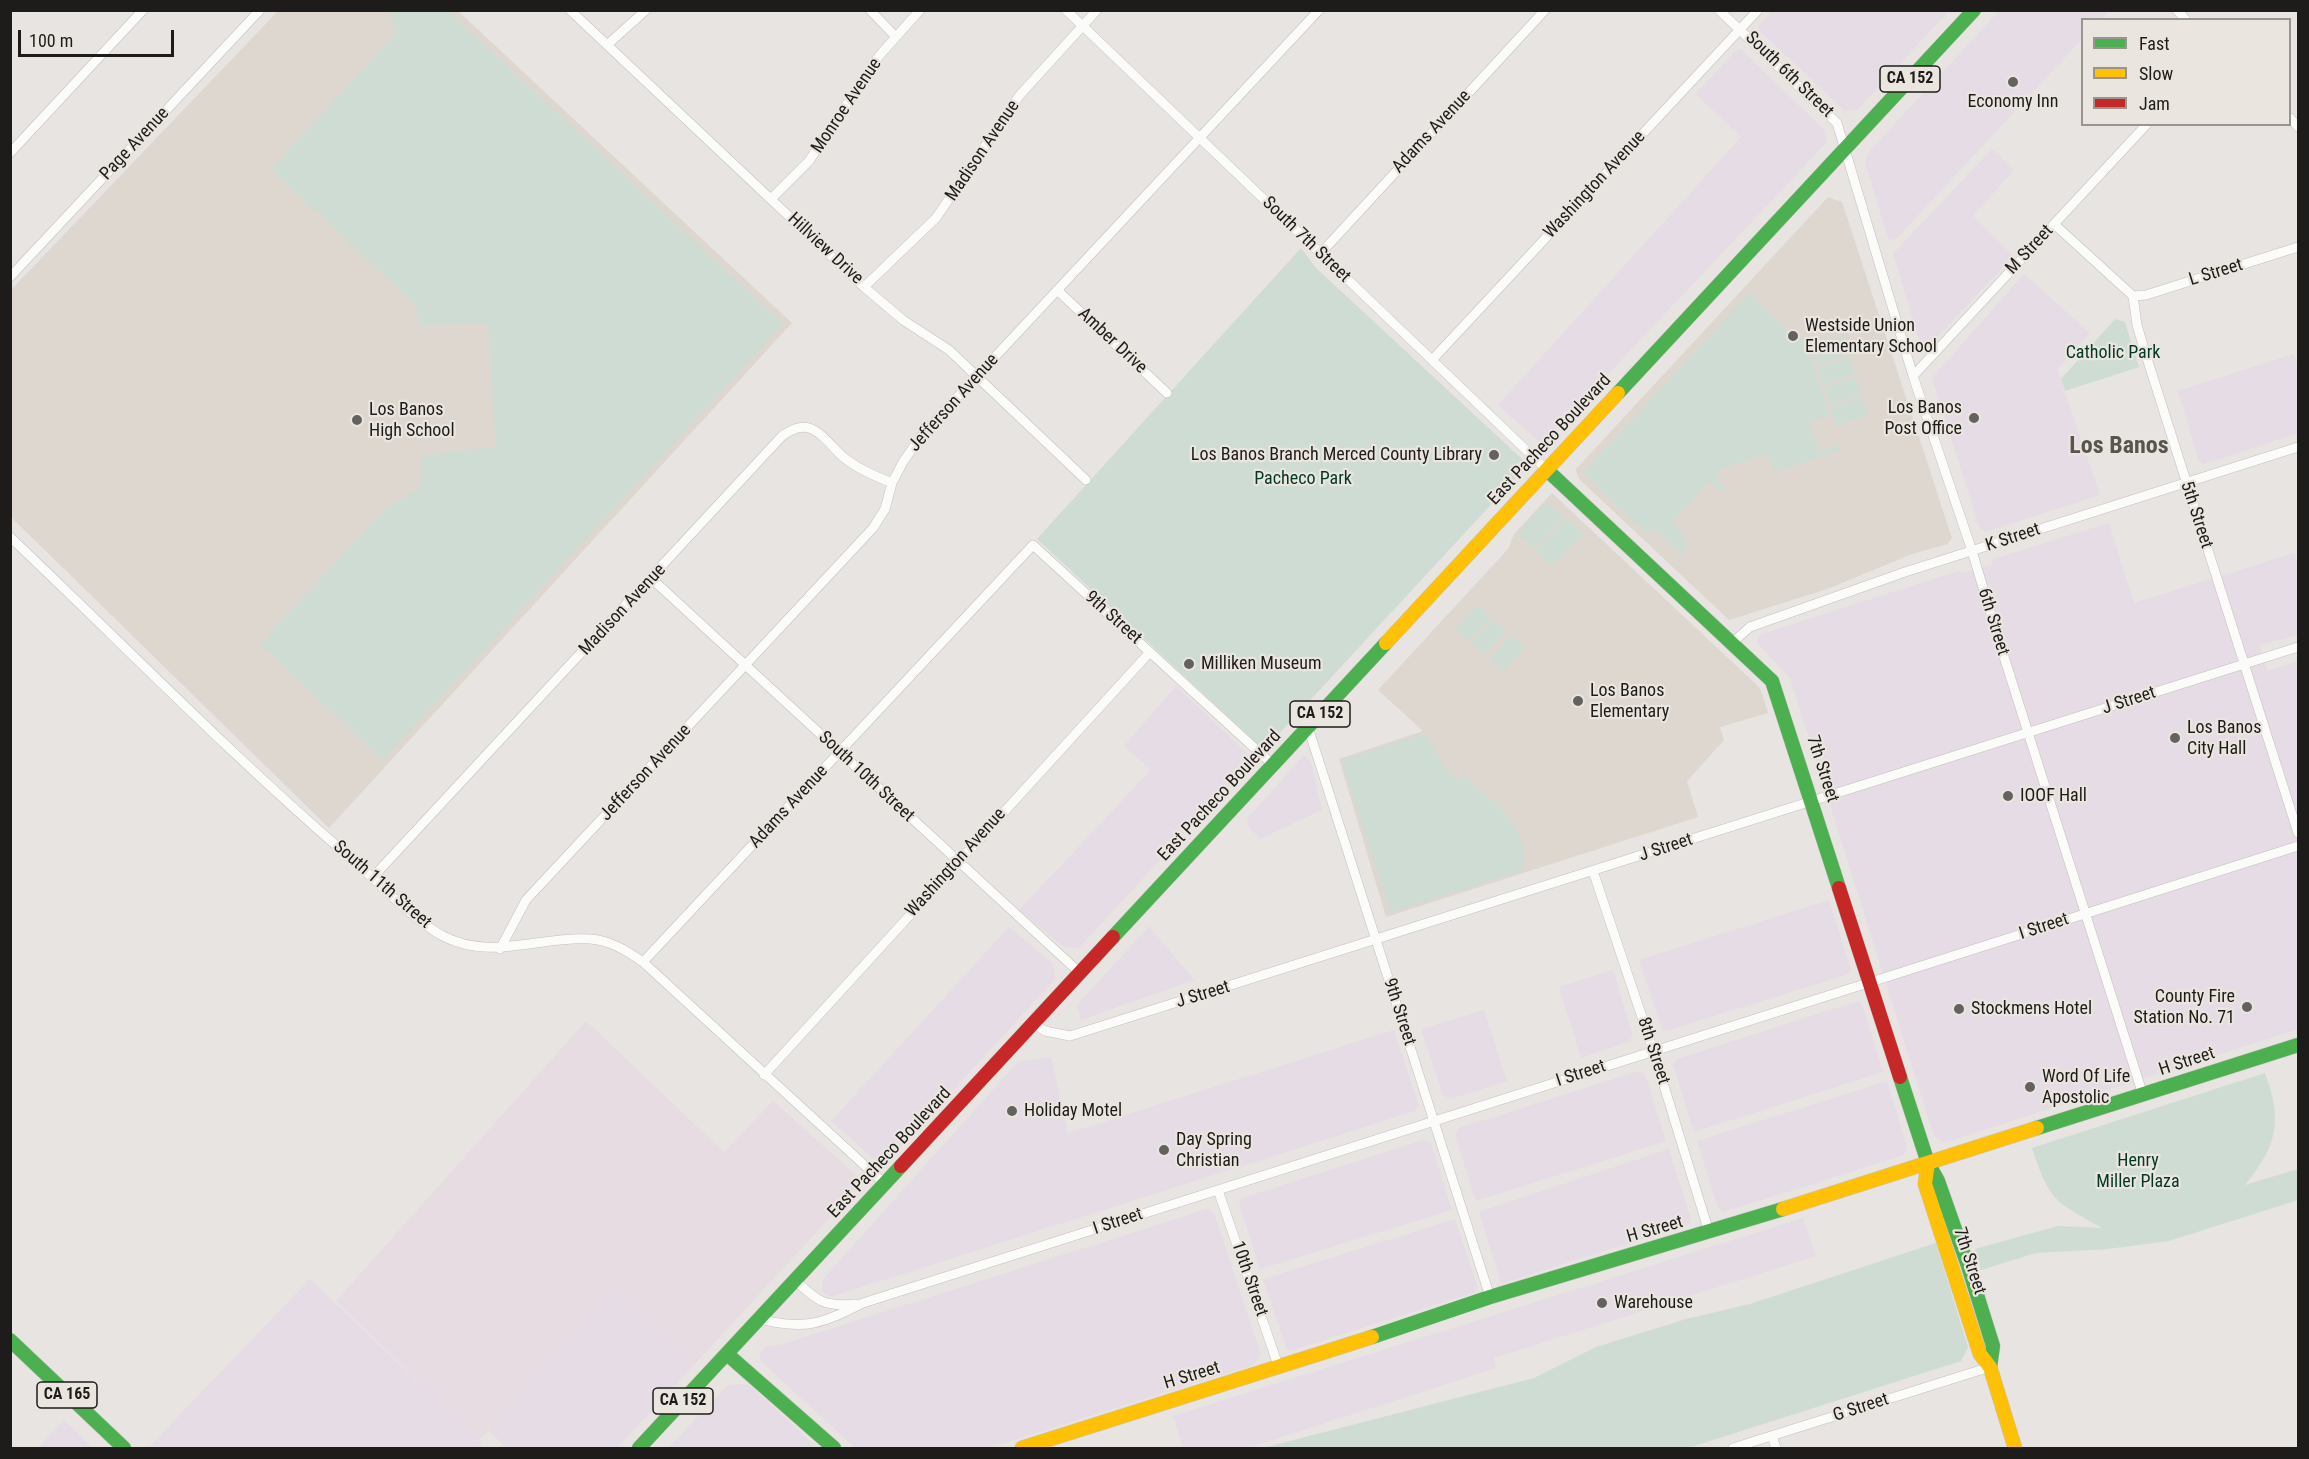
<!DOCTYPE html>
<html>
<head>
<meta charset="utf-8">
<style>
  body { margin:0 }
  #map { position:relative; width:2309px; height:1459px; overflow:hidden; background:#e7e4e1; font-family:"Roboto Condensed",sans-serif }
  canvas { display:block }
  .frame { position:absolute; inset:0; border:12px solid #1e1c1a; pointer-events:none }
  .legend { position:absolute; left:2081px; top:18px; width:210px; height:108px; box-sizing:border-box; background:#eae5de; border:2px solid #989590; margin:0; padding:8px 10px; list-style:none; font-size:18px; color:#1e1c1a }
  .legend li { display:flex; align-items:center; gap:12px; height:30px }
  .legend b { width:30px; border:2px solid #989590 }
  .scale { position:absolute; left:18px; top:30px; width:156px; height:27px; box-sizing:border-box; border:3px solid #1e1c1a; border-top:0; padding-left:8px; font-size:18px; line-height:21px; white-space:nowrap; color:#1e1c1a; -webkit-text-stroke:4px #eae5de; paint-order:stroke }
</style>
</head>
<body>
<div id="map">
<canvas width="2309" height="1459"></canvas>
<div class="frame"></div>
<ul class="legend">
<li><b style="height:8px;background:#4caf50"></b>Fast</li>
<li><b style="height:8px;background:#ffc107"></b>Slow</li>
<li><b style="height:8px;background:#c62828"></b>Jam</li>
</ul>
<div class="scale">100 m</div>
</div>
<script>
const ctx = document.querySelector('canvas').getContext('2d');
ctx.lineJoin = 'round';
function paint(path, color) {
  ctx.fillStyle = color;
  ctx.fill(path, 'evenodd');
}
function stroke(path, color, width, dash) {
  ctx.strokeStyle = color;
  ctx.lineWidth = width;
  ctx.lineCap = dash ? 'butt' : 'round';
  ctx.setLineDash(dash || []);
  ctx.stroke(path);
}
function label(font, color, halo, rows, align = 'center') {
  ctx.font = font + ' "Roboto Condensed",sans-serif';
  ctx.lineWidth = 4.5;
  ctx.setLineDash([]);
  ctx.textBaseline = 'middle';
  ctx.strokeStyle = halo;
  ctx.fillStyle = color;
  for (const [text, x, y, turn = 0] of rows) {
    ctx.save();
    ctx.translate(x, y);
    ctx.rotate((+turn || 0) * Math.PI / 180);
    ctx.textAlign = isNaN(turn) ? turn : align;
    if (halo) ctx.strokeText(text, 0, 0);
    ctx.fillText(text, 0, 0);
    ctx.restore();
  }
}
const commercial = new Path2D(`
  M 1772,11 L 1772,10 L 1949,11 L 1857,110 L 1845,111 L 1759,30 L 1758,26 Z
  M 1999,11 L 2109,11 L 2101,19 L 2082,20 L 2082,39 L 1897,238 L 1889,241 L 1865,163 L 1868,153 Z
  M 1741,49 L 1824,130 L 1827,142 L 1542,444 L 1498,405 L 1741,137 L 1696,94 L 1736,50 Z
  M 1992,149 L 2014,170 L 1973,216 L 2013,256 L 1929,346 L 1921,346 L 1893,254 Z
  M 2024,274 L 2090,333 L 2057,369 L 2100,495 L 1985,532 L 1980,529 L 1932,378 Z
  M 2294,354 L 2298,367 L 2298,433 L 2204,464 L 2199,461 L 2178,391 Z
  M 2109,523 L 2134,603 L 2294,553 L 2298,566 L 2298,635 L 2260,645 L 2267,671 L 2298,661 L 2298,1029 L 1943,1143 L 1934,1136 L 1790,678 L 1760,646 L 1757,640 L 1762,634 L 1958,571 L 1963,573 L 1991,565 L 1994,559 Z
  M 1176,686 L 1253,759 L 1079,948 L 1064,947 L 1019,910 L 1151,770 L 1124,746 Z
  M 1304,755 L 1311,762 L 1322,810 L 1260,839 L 1248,826 L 1247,819 Z
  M 1829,900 L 1851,970 L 1849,974 L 1666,1031 L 1662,1029 L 1639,960 Z
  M 1149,926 L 1194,980 L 1081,1020 L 1077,1005 Z
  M 1009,927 L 1053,964 L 1055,979 L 886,1163 L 875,1160 L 831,1121 Z
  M 1613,970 L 1633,1036 L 1628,1042 L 1581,1058 L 1559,987 Z
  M 1858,1001 L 1862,1004 L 1883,1072 L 1694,1132 L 1673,1065 L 1677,1059 Z
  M 1484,1010 L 1507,1081 L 1450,1099 L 1443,1095 L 1421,1029 Z
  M 1394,1030 L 1419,1106 L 1415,1111 L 830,1297 L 821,1290 L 823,1279 L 1018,1062 L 1051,1057 L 1068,1133 Z
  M 1639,1071 L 1645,1074 L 1666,1141 L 1476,1201 L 1455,1136 L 1459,1128 Z
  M 1887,1081 L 1907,1146 L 1904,1155 L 1724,1212 L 1718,1208 L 1697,1141 Z
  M 1423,1140 L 1431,1144 L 1452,1210 L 1260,1269 L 1239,1203 L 1242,1198 Z
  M 1669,1149 L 1691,1219 L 1689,1224 L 1503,1283 L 1500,1280 L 1479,1212 Z
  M 1207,1209 L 1214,1213 L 1261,1355 L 1253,1365 L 988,1448 L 855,1448 L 761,1361 L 759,1353 L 766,1347 L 783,1344 Z
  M 1803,1218 L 1816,1256 L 1494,1358 L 1496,1368 L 1248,1448 L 1183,1448 L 1173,1416 Z
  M 1455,1219 L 1477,1285 L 1475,1292 L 1290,1351 L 1286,1347 L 1263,1279 Z
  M 310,1279 L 479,1440 L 482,1448 L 153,1448 L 150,1446 Z
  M 610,1293 L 694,1365 L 617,1448 L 507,1448 L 488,1430 Z
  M 748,1384 L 818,1448 L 668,1448 L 728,1385 Z
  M 64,1420 L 93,1448 L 37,1448 Z`);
const industrial = new Path2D(`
  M 586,1021 L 724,1152 L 773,1101 L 858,1177 L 859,1186 L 694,1365 L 610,1293 L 479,1440 L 336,1301 Z`);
const built = new Path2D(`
  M 279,10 L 457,10 L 792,323 L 329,828 L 11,517 L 10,291 Z
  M 1828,197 L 1842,202 L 1952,538 L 1948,544 L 1912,554 L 1830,588 L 1729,620 L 1578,478 L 1576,469 Z
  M 1552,493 L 1760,688 L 1768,713 L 1720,727 L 1724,740 L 1687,781 L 1698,817 L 1386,917 L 1339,759 L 1423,731 L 1378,690 L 1508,549 L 1514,534 Z`);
const green = new Path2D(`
  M 390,11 L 448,11 L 783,324 L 383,760 L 260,644 L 384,510 L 420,487 L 422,456 L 496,446 L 488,323 L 419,325 L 416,306 L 271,169 L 395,34 Z
  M 1301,248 L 1316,268 L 1522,459 L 1523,470 L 1264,750 L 1037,539 Z
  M 1749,293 L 1793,336 L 1805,339 L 1830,416 L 1809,422 L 1819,451 L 1839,445 L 1841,450 L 1774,472 L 1767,454 L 1719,469 L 1717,480 L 1725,488 L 1721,492 L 1708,481 L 1672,523 L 1686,537 L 1685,551 L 1682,555 L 1653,528 L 1647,534 L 1583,473 Z
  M 2115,319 L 2125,322 L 2139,367 L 2065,391 L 2061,379 Z
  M 1843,336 L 1848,354 L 1817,365 L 1811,347 Z
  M 1849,357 L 1855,374 L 1823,385 L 1817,367 Z
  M 1856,377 L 1861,395 L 1830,405 L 1824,387 Z
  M 1862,397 L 1868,415 L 1836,426 L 1830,408 Z
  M 1546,502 L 1564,517 L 1534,549 L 1517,533 Z
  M 1566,518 L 1584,534 L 1552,567 L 1535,551 Z
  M 1477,605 L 1491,617 L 1469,642 L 1455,629 Z
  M 1493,620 L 1506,631 L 1484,655 L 1471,643 Z
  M 1511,635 L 1525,648 L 1503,672 L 1489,659 Z
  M 1425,733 L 1447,770 L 1457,779 L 1465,776 C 1496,805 1530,823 1523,871 L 1391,912 L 1341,760 Z
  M 2265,1073 C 2283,1122 2277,1145 2245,1185 L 2298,1169 L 2298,1200 L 2169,1241 L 2108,1249 L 2036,1253 L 1981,1270 L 1975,1249 L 2058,1226 L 2102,1228 C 2055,1201 2050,1202 2032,1148 Z
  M 1936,1243 L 1968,1347 L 1961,1361 L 1688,1448 L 1263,1448 L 1534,1378 L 1596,1347 L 1686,1319 L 1750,1304 Z`);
const street = new Path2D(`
  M 570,10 L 864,287 L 903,320 L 949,350 L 1086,480
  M 870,10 L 895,36
  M 1066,10 L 1547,470
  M 1719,10 L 1837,123 L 1913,376 L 1972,551 L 1999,641 L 2143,1095
  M 2177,10 L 2186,20
  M 607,45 L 646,10
  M 2290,118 L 2298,127
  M 10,153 L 143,10
  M 771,199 L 809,161 L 879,56 L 920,10
  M 2054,224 L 2133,296 L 2137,325 L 2145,352 L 2298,833
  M 1320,254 L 1545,10
  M 10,277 L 260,10
  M 864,287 L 936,218 L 1019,96 L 1097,10
  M 1057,290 L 1167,393
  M 2133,296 L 2146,295 L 2298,247
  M 1432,360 L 1758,10
  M 1913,376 L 2147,124
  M 10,537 C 122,643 230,754 346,854 C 375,878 411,919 443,936 C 490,961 540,936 590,939 C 610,940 627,951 643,962 L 886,1185
  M 652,579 L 1081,974
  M 1733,642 L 1750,627 L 1905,572 L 2298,447
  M 1308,727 L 1490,1297
  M 1593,871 L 1653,1050 L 1709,1232
  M 373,877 L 782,436 C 790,431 799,425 809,428 C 822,432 832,447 842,456 C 856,468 875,476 892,483
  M 500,949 L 526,900 L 873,528 L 885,509 L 892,483 L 903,462 L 921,436 L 1319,10
  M 643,962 L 1033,545 L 1273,765
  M 1035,1024 L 1045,1031 L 1070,1036 L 2298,647
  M 764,1075 L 1150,652
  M 1218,1190 L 1279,1368
  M 796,1281 C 817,1301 825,1307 855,1304
  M 760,1319 C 805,1331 823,1323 863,1303 L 2298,846
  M 1772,1436 L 1776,1448
  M 1733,1448 L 1990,1367`);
const fast = new Path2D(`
  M 1618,393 L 1974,10
  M 1547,470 L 1772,681 L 1839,888
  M 1113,937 L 1386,643
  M 1900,1077 L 1928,1163 L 1938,1181 L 1968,1266 L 1993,1346 L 1990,1367
  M 2037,1128 L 2298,1045
  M 1372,1337 L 1490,1297 L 1783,1209
  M 10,1340 L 124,1448
  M 727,1354 L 834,1448
  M 639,1448 L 901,1166`);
const slow = new Path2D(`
  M 1386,643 L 1618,393
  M 1928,1163 L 1925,1184 L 1980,1354 L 1990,1367 L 2015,1448
  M 1783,1209 L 2037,1128
  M 1022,1448 L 1372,1337`);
const jam = new Path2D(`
  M 1839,888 L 1900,1077
  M 901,1166 L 1113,937`);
const markers = [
  [2013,82,6,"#646260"],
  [1793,336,6,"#646260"],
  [1974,418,6,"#646260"],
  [357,420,6,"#646260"],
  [1494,455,6,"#646260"],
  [1189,664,6,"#646260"],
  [1578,701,6,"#646260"],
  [2175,738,6,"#646260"],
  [2008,796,6,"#646260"],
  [2247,1007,6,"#646260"],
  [1959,1009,6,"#646260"],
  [2030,1087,6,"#646260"],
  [1012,1111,6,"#646260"],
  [1164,1150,6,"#646260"],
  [1602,1303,6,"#646260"]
];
const shields = [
  [1910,79,60],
  [1320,714,60],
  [67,1395,60],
  [683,1401,60]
];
const shieldNames = [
  ["CA 152",1910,79],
  ["CA 152",1320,714],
  ["CA 165",67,1395],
  ["CA 152",683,1401]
];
const streetNames = [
  ["South 6th Street",1789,75,44],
  ["Monroe Avenue",847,106,-56],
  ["Adams Avenue",1432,132,-47],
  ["Page Avenue",135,144,-47],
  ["Madison Avenue",983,151,-56],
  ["Washington Avenue",1595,185,-47],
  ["South 7th Street",1306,240,44],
  ["Hillview Drive",825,249,43],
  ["M Street",2030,250,-47],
  ["L Street",2216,273,-17],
  ["Amber Drive",1112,341,43],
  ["Jefferson Avenue",954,403,-48],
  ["East Pacheco Boulevard",1550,440,-47],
  ["5th Street",2196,515,72],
  ["K Street",2013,538,-18],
  ["Madison Avenue",623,610,-47],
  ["9th Street",1113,618,42],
  ["6th Street",1993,622,73],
  ["J Street",2129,701,-18],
  ["7th Street",1822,769,72],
  ["Jefferson Avenue",646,773,-47],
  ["South 10th Street",866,777,43],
  ["East Pacheco Boulevard",1220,796,-47],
  ["Adams Avenue",789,807,-47],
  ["J Street",1666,848,-18],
  ["Washington Avenue",956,863,-48],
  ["South 11th Street",382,885,41],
  ["I Street",2044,927,-18],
  ["J Street",1203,995,-17],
  ["9th Street",1399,1012,72],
  ["8th Street",1653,1051,72],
  ["H Street",2187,1062,-18],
  ["I Street",1581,1074,-18],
  ["East Pacheco Boulevard",890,1153,-47],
  ["I Street",1118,1222,-18],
  ["H Street",1655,1230,-16],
  ["7th Street",1969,1261,72],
  ["10th Street",1249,1279,71],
  ["H Street",1192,1376,-17],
  ["G Street",1861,1408,-18]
];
const poiNames = [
  ["Economy Inn",2013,102,"center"],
  ["Westside Union",1805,326],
  ["Elementary School",1805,347],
  ["Los Banos",1962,408,"right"],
  ["Post Office",1962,429,"right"],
  ["Los Banos",369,410],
  ["High School",369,431],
  ["Los Banos Branch Merced County Library",1482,455,"right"],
  ["Milliken Museum",1201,664],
  ["Los Banos",1590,691],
  ["Elementary",1590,712],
  ["Los Banos",2187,728],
  ["City Hall",2187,749],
  ["IOOF Hall",2020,796],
  ["County Fire",2235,997,"right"],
  ["Station No. 71",2235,1018,"right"],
  ["Stockmens Hotel",1971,1009],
  ["Word Of Life",2042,1077],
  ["Apostolic",2042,1098],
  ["Holiday Motel",1024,1111],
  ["Day Spring",1176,1140],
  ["Christian",1176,1161],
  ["Warehouse",1614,1303]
];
const parkNames = [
  ["Catholic Park",2113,353],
  ["Pacheco Park",1303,479],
  ["Henry",2138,1161],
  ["Miller Plaza",2138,1182]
];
const districtNames = [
  ["Los Banos",2119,447]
];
paint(commercial, '#e6dce5');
paint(industrial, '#e8dce3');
paint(built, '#ded7cf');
paint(green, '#cedcd3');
stroke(street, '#c3c1be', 10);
stroke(fast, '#c3c1be', 15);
stroke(slow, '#c3c1be', 15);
stroke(jam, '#c3c1be', 15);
stroke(street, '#fbfbfa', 9);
stroke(fast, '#4caf50', 14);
stroke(slow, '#ffc107', 14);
stroke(jam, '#c62828', 14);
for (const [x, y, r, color] of markers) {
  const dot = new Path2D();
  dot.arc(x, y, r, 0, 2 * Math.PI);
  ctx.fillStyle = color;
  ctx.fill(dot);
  stroke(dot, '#eae5de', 2);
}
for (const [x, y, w] of shields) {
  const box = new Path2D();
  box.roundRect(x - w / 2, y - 13, w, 26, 4.5);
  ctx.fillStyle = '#eae5de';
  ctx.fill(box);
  stroke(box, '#1e1c1a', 1.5);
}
label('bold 16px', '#1e1c1a', null, shieldNames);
label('18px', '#1e1c1a', '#eae5de', streetNames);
label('18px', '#1e1c1a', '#eae5de', poiNames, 'left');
label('18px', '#003825', '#eae5de', parkNames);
label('bold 24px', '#58544e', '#eae5de', districtNames);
</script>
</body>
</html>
